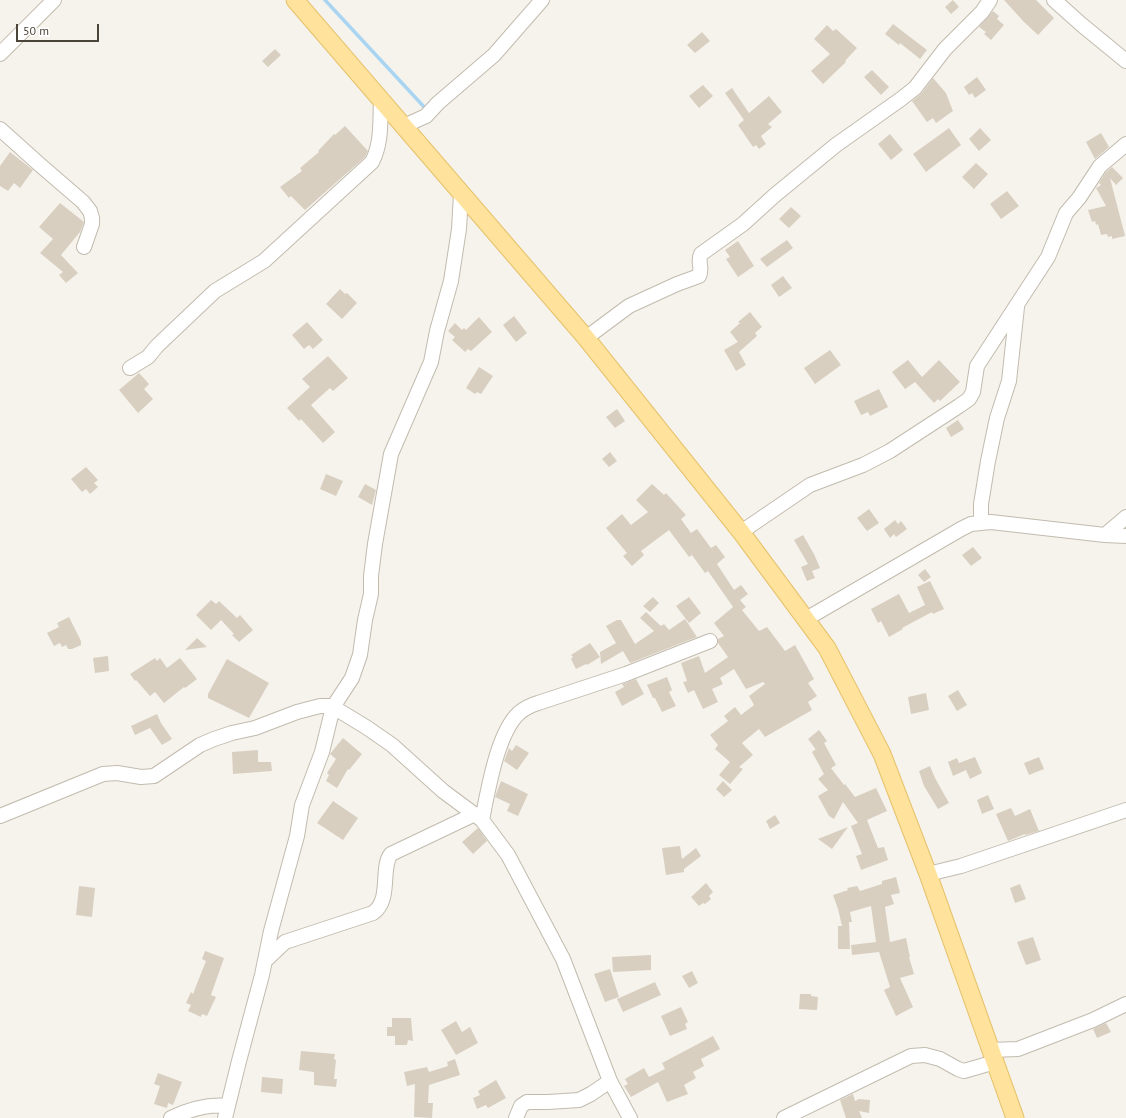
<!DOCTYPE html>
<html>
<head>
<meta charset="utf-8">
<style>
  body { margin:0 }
  #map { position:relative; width:1126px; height:1118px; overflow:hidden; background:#f6f3ec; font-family:"PT Sans",sans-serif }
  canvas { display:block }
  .scale { position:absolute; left:16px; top:24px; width:83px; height:18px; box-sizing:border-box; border:2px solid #4b4439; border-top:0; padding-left:5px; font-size:12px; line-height:14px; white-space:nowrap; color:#4b4439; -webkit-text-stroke:3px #fff; paint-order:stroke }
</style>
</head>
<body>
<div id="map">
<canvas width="1126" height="1118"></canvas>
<div class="scale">50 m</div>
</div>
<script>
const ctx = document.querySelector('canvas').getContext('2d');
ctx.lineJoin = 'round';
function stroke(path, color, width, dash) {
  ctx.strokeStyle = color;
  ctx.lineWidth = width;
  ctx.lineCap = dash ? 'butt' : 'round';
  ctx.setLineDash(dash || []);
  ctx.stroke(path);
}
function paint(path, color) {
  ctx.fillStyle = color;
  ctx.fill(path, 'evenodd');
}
const stream = new Path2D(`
  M 325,0 L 426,109`);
const building = new Path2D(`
  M 953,0 L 959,7 L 951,14 L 945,7 Z
  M 1004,0 L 1036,0 L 1054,18 L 1038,35 L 1024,22 Z
  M 993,11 L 999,16 L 997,19 L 1004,25 L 991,40 L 984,34 L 986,32 L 979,27 Z
  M 893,24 L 927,50 L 920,59 L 900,43 L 899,45 L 885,34 Z
  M 827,25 L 833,31 L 836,29 L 857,48 L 845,61 L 846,62 L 823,84 L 811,71 L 830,54 L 814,39 Z
  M 702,32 L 710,41 L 695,53 L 687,45 Z
  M 275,49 L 281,55 L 268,67 L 262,61 Z
  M 872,70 L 889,87 L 881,95 L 864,77 Z
  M 977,77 L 986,90 L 975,98 L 972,93 L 969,95 L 964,87 Z
  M 933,78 L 946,93 L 953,111 L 936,123 L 933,118 L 927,122 L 912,101 L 922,93 Z
  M 703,85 L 713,96 L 699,108 L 689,96 Z
  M 732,88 L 749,113 L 769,96 L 782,112 L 768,124 L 772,127 L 761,136 L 766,144 L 759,149 L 756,145 L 753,147 L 738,125 L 744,120 L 725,93 Z
  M 345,126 L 368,151 L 365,157 L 305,210 L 291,196 L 289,198 L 280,187 L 302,171 L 300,168 L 319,152 L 318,151 L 334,134 L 335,135 Z
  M 949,128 L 961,145 L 926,172 L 913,154 Z
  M 980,128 L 991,140 L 979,151 L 969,139 Z
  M 1101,133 L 1109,147 L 1095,159 L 1086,142 Z
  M 890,134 L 903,150 L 891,160 L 878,144 Z
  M 10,152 L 33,170 L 20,188 L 14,183 L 8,191 L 0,186 L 0,166 Z
  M 976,163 L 988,174 L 974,189 L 962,177 Z
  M 1112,167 L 1123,178 L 1116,185 L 1110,178 L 1125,236 L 1112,239 L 1112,236 L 1108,237 L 1107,234 L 1101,235 L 1098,224 L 1096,225 L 1095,221 L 1092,222 L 1088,210 L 1106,206 L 1096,188 L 1101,185 L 1099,183 L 1106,172 Z
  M 1007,191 L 1019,206 L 1001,219 L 990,204 Z
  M 60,203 L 84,222 L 80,232 L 61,255 L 78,273 L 66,283 L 59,275 L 63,272 L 40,253 L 53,239 L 39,227 Z
  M 791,207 L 801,216 L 789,228 L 779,219 Z
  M 787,240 L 793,248 L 767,267 L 760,259 Z
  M 738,241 L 754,266 L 738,277 L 726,259 L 730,257 L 725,250 Z
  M 783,276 L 792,288 L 779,297 L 771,285 Z
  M 340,289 L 345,294 L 347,293 L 357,303 L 342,319 L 326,304 Z
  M 750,312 L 762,327 L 755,333 L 757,336 L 739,352 L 746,365 L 736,371 L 724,350 L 738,342 L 730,332 L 740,323 L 738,322 Z
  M 514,316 L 527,333 L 516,342 L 503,325 Z
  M 479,317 L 492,332 L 471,351 L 468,349 L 465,352 L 452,340 L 455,337 L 448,331 L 455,323 L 462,330 L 464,328 L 466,330 Z
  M 307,322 L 323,340 L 313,349 L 309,345 L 304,349 L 292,335 Z
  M 830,350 L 841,365 L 815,384 L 804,368 Z
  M 328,356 L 348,378 L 333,391 L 330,388 L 311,405 L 335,432 L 323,443 L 301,419 L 299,421 L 287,408 L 310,387 L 302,379 Z
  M 908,360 L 922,377 L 939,360 L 960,382 L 940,401 L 938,399 L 934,403 L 915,382 L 905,389 L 892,372 Z
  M 479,367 L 493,376 L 481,394 L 477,392 L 475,394 L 466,388 Z
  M 139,373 L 149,384 L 144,389 L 153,399 L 138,413 L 119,390 Z
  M 879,389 L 888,407 L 870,416 L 868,412 L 861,415 L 854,401 Z
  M 617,409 L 625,421 L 615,428 L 606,417 Z
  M 958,420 L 964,429 L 951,437 L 946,428 Z
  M 610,452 L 617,461 L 609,467 L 602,459 Z
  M 86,467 L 98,480 L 94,483 L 98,487 L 90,494 L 86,489 L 82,492 L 71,479 Z
  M 326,474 L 343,481 L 336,496 L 320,489 Z
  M 365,484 L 376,490 L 372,505 L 358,497 Z
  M 652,484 L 664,495 L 666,493 L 686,515 L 681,519 L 691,533 L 697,529 L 711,548 L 716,545 L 725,557 L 717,564 L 734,590 L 741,585 L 748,594 L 740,600 L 746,607 L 742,610 L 759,631 L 767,627 L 785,651 L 795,645 L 814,679 L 808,683 L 817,696 L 808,702 L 812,710 L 765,737 L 759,729 L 742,743 L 753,755 L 739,767 L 743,769 L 730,784 L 719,775 L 730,762 L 715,749 L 718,745 L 710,735 L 728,721 L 724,716 L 735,707 L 741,715 L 754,705 L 749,696 L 765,684 L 763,682 L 746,689 L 734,669 L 720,678 L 723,684 L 712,689 L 718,702 L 703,709 L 694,690 L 688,693 L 683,682 L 687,681 L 681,663 L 699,656 L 705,673 L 728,657 L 718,643 L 718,639 L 724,636 L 714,623 L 733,607 L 708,571 L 705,573 L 692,555 L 689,557 L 669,530 L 641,551 L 644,555 L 632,566 L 623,556 L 627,553 L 606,528 L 622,514 L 631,525 L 648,512 L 636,500 Z
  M 869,509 L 879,523 L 867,531 L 857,518 Z
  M 895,520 L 898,524 L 901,521 L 907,529 L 896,537 L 894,534 L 890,538 L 884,529 Z
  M 803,535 L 814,554 L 820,568 L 812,571 L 815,578 L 807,581 L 801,567 L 808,564 L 794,540 Z
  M 973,547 L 982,558 L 971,566 L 962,555 Z
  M 925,569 L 931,577 L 924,582 L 918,575 Z
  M 930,581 L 944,609 L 933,614 L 932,612 L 902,628 L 903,629 L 889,637 L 881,621 L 878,623 L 871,609 L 899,594 L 909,613 L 925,605 L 917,587 Z
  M 653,597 L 659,603 L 650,612 L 643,606 Z
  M 689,597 L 701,613 L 689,623 L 676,606 Z
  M 211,600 L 216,604 L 219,601 L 237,618 L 240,615 L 253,630 L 239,642 L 232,635 L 234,634 L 221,620 L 211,630 L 196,615 Z
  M 646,612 L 661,626 L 664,624 L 669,630 L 685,619 L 697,637 L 630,663 L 623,651 L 601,664 L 600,652 L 616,643 L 606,626 L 617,620 L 621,620 L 635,644 L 654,631 L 640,618 Z
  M 69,617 L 81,641 L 81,645 L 72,649 L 68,649 L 66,645 L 62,647 L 60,643 L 54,646 L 47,633 L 59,627 L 57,623 Z
  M 197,638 L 207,647 L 185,650 Z
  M 590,643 L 600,657 L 587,665 L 586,664 L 576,669 L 571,659 L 573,657 L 571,655 Z
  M 108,656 L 109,671 L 95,673 L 93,658 Z
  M 155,658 L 157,661 L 160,658 L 167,668 L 180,658 L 197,679 L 185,688 L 184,687 L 164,703 L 155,692 L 150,696 L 136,680 L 135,681 L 130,674 Z
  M 227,659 L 269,683 L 249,718 L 208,698 L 208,694 Z
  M 667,677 L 672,690 L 669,692 L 676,706 L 662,712 L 655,698 L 653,698 L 647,685 Z
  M 636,679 L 644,694 L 622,706 L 615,692 L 624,687 L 622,684 Z
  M 958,690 L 967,705 L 957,711 L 948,696 Z
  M 926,693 L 929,710 L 911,714 L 908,697 Z
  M 157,714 L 161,723 L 172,739 L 162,745 L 150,728 L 135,735 L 131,726 Z
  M 819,730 L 827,741 L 824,743 L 836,765 L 831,768 L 844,785 L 845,784 L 855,797 L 876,788 L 887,811 L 867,820 L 878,848 L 884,847 L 888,860 L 861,870 L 856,856 L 862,854 L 851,826 L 858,823 L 843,802 L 834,819 L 829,816 L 818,796 L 828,790 L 818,779 L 824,774 L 812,752 L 816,749 L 817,751 L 808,739 Z
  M 343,738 L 362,754 L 349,770 L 348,769 L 337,788 L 326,781 L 329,775 L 327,773 L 336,759 L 330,754 Z
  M 516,745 L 529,753 L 517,770 L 504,761 L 509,748 L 512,751 Z
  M 258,750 L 258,762 L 271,762 L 272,771 L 233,774 L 232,752 Z
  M 975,757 L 982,773 L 970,779 L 966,770 L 953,776 L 948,762 L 957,758 L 959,763 Z
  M 1039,757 L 1044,769 L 1029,775 L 1024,763 Z
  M 930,766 L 935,778 L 949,803 L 938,809 L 924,786 L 919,771 Z
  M 501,781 L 528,794 L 518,816 L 507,811 L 510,804 L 495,797 Z
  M 723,781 L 732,790 L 724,797 L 716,789 Z
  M 988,795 L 994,809 L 982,814 L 977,800 Z
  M 333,801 L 358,818 L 343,840 L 317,823 Z
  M 1011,808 L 1015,816 L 1030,809 L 1039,831 L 1025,835 L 1025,834 L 1008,841 L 996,814 Z
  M 775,815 L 780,823 L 770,829 L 766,821 Z
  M 848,827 L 832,849 L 818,839 Z
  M 478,828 L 487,841 L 473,854 L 462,842 Z
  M 680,846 L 682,859 L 696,848 L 701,856 L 684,869 L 684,872 L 666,875 L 662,848 Z
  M 896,877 L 900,893 L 891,895 L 894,904 L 885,907 L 890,942 L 906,938 L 910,957 L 909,957 L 914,974 L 900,978 L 913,1007 L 896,1016 L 884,990 L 890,987 L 879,952 L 852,955 L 851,945 L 876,942 L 871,906 L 850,912 L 852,922 L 849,922 L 850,949 L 838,949 L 838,926 L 842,926 L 838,909 L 833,895 L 848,890 L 847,888 L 857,886 L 860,891 L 882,884 L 882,881 Z
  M 706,883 L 713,892 L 709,896 L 711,899 L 705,904 L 703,903 L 699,906 L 691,897 Z
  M 1020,884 L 1026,899 L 1015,903 L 1010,888 Z
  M 79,886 L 95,888 L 92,917 L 76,915 Z
  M 1033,937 L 1041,960 L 1026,965 L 1017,942 Z
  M 205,951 L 224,958 L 211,995 L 216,997 L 207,1016 L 202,1014 L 201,1017 L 188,1011 L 191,1005 L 186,1003 L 191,992 L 193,994 L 200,976 L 206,961 L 202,959 Z
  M 651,955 L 651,970 L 613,972 L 612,957 Z
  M 610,969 L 619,997 L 605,1002 L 594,974 Z
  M 692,971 L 698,983 L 689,988 L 682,976 Z
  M 655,982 L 661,995 L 623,1012 L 617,999 Z
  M 800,994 L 811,994 L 811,996 L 818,997 L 817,1010 L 799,1009 Z
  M 681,1007 L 688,1022 L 685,1024 L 687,1029 L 670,1036 L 661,1016 Z
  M 392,1018 L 411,1018 L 413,1041 L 408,1040 L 407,1045 L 395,1045 L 395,1036 L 387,1036 L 387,1027 L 392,1027 Z
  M 456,1021 L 462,1032 L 470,1027 L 478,1043 L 456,1055 L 441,1030 Z
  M 1106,1023 L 1111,1032 L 1097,1038 L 1093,1029 Z
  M 713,1036 L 720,1049 L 701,1059 L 704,1066 L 693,1072 L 696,1078 L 684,1085 L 688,1094 L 667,1102 L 658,1082 L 631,1097 L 624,1086 L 628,1084 L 625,1079 L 644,1068 L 649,1077 L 665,1069 L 662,1063 Z
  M 301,1051 L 335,1054 L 334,1059 L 336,1060 L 334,1079 L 337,1079 L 336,1087 L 314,1085 L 314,1072 L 299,1070 Z
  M 455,1059 L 460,1075 L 429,1085 L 428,1103 L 433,1103 L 432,1118 L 414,1117 L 415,1084 L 407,1086 L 404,1072 L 427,1067 L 429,1072 L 448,1066 L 447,1062 Z
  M 158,1073 L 182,1082 L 173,1105 L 168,1103 L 167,1108 L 154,1104 L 160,1086 L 154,1084 Z
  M 262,1077 L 283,1079 L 282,1094 L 261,1092 Z
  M 496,1080 L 506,1098 L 488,1108 L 486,1105 L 477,1109 L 473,1098 L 480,1095 L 478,1091 Z
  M 853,1094 L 855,1101 L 859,1099 L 870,1100 L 869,1113 L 859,1111 L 862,1118 L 846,1118 L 840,1100 Z`);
const minor = new Path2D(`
  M 1054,0 L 1082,25 L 1126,61
  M 0,54 L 54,0
  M 404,126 L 426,116 L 438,103 L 494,55 L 542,0
  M 0,129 L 39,164 L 83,202 L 90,211 L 92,218 L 92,224 L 84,247
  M 586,338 L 629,306 L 677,284 L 699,276 C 703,269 697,261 701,254 L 743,224 L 775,195 L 836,145 L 901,99 L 915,88 L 945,49 L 982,12 L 990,0
  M 130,368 L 148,357 L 157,346 L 215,291 L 264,261 L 372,162 C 382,143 380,121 381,100
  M 981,522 L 981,504 L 988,461 L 997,418 L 1009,381 L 1017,307
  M 741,532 L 810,485 L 863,465 L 890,451 L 959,406 L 969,399 L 973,392 L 977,366 L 1048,257 L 1066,213 L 1079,198 L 1100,166 L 1126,144
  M 1105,535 L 1126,517
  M 806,619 L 961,529 L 971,524 L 991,522 L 1105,535 L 1126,536
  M 0,816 L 103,774 L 117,773 L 141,777 L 154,776 L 200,745 L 214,739 L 232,733 L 255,728 L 297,712 L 320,706 L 329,706 L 333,707 L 366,727 L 392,745 L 443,791 L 482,820 L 508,855 L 563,959 L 610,1081 L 630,1118
  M 482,820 C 488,791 497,733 519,713 C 525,708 531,705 538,703 L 626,674 L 710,641
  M 928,874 L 961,866 L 1126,810
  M 265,961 L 285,942 L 373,913 C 392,900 380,867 391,854 L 475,814
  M 991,1050 L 1018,1049 L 1093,1020 L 1126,1004
  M 171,1118 C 190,1109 208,1104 228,1106
  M 225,1118 L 239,1061 L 262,975 L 271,931 L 297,836 L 302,805 L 322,752 L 333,707 L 352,678 L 360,655 L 365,620 L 371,594 L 371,576 L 375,544 L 391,454 L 431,362 L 437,331 L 451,281 L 459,229 L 461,194
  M 516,1118 L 521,1106 L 527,1102 L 548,1102 L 579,1100 L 591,1094 L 610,1081
  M 784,1118 L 911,1056 L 925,1055 L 940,1059 L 958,1069 L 964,1071 L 995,1062`);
const major = new Path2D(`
  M 295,0 L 586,338 L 741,532 L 827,648 L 882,754 L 928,874 L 1015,1118`);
stroke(stream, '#a9d4f2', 3.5);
paint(building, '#d8cfc1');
stroke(minor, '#c2bbae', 16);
stroke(major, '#e6c16a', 19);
stroke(minor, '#fff', 14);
stroke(major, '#ffe39c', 17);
</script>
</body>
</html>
